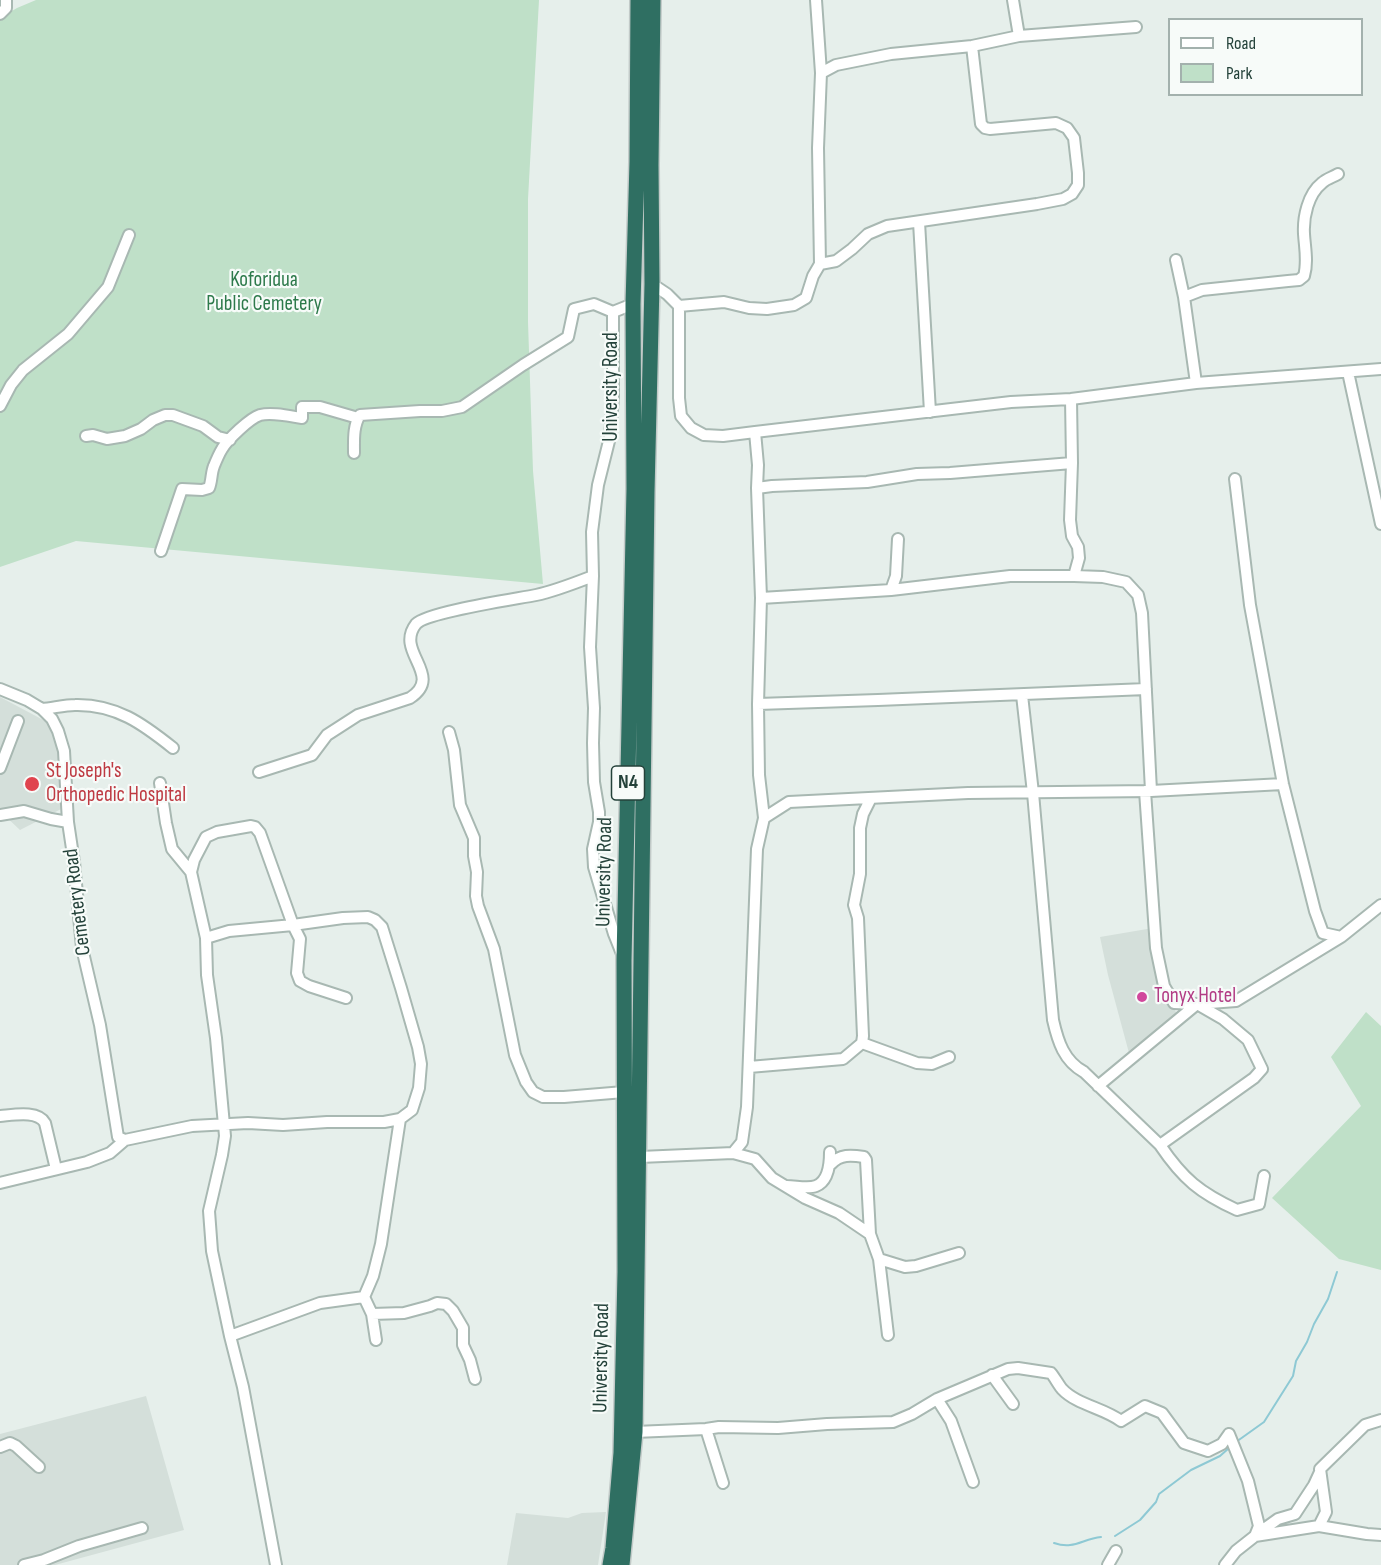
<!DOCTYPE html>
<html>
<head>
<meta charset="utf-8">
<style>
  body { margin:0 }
  #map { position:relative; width:1381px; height:1565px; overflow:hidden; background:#e6efeb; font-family:"Sofia Sans Condensed",sans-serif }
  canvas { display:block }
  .legend { position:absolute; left:1168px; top:18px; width:195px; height:78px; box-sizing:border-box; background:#f7fbf9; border:2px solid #a3b1ad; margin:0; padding:8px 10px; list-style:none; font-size:18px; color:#24423a }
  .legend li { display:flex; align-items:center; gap:12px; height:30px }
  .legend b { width:30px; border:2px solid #a3b1ad }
</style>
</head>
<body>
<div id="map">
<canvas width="1381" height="1565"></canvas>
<ul class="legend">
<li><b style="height:8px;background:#fff"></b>Road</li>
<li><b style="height:16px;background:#bfe0c8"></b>Park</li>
</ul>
</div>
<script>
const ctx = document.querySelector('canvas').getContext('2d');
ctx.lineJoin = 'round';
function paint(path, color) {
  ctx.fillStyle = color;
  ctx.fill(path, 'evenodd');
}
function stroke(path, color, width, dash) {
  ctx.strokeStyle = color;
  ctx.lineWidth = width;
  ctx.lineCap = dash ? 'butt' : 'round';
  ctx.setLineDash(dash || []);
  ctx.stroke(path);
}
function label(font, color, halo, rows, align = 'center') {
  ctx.font = font + ' "Sofia Sans Condensed",sans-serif';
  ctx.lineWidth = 4.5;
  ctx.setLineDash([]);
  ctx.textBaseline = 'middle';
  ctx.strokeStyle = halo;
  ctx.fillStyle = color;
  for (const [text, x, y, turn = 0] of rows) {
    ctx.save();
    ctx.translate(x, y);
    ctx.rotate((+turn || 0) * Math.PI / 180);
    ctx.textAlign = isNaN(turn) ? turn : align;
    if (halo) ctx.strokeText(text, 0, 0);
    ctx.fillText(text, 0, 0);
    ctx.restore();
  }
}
const built = new Path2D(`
  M 0,697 L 49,723 L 62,762 L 65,807 L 20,830 L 0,811 Z
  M 1153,928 L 1160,963 L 1178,1019 L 1129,1053 L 1108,975 L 1100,937 Z
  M 146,1396 L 184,1530 L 55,1565 L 0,1565 L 0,1434 Z
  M 606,1512 L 598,1565 L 507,1565 L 516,1513 L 568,1518 L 582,1513 Z`);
const green = new Path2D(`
  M 36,0 L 539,0 L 528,199 L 528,322 L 533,471 L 543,584 L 76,541 L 0,567 L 0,18 L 17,8 Z
  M 1366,1012 L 1381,1026 L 1381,1270 L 1339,1259 L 1272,1198 L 1361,1106 L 1331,1057 Z`);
const stream = new Path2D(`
  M 1236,1442 L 1264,1422 L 1293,1376 L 1296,1361 L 1307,1342 L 1314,1324 L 1328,1299 L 1337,1272
  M 1115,1536 L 1140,1520 L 1156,1502 L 1159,1494 L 1191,1470 L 1220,1456 L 1229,1448
  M 1054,1543 C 1074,1550 1082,1539 1101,1537`);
const minor = new Path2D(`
  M 816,0 L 821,73 L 818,148 L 820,264
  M 1013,0 L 1019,36
  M 0,14 L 6,8 L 6,0
  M 821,73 L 836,65 L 891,54 L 972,46 L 1019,36 L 1136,27
  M 919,222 L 930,412
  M 1176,260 L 1184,297 L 1196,383
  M 652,284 L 667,294 L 679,306 L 679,398 L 681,416 L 691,428 L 704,435 L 723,436 L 755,432
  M 1184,297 L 1202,290 L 1288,281 L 1299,280 L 1304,276 C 1308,262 1305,249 1304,234 C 1303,217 1308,194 1322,183 C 1326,179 1333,177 1338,174
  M 679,306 L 724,302 L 749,308 L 767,309 L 794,305 L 806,298 L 813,276 L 820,264 L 836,261 L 852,249 L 868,234 L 887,226 L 1037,204 L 1063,199 L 1072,194 L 1078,185 L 1078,173 L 1074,138 L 1067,128 L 1056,123 L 990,129 L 985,128 L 981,124 L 972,46
  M 613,312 L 613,397 L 610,437 L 598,485 L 592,532 L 593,576 L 590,647 L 594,708 L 593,743 L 594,782 L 599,812 L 599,822 L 593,849 L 594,867 L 614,934 L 622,954
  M 1348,372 L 1381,524
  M 1071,399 L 1072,463 L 1070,520 L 1072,536 L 1078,547 L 1079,558 L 1074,576
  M 0,406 L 11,385 L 23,370 L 68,334 L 108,287 L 129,235
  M 86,436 L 93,435 L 107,439 L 125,436 L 141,429 L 153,420 L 165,415 L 173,415 L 203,426 L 218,437 L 230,440
  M 354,453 C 354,440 353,426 360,415 L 420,411 L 442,411 L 462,407 L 523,365 L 568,337 L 574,309 L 594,304 L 613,312 L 633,304
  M 1235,479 L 1250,605 L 1283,784 L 1315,911 L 1323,933 L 1341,937 L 1381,905
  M 757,488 L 772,486 L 867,482 L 917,474 L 950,473 L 1072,463
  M 161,551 L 182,489 L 202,490 L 209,488 C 212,481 211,473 214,466 C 216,461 219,454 222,449 C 227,440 250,418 260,415 C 272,412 289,416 302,418 L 302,407 L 320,407 L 358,418
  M 891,590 L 896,576 L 898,539
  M 761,598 L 891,590 L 1010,576 L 1074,576 L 1103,577 L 1126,582 L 1138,595 L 1142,613 L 1151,791
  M 0,689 L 27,700 L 42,709 L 52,719 L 58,731 L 64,751 L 68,822 L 74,862 L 82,948 L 100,1025 L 118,1137 L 125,1140
  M 1022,695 L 1033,793 L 1053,1020 C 1058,1042 1064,1061 1084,1072 L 1160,1145 L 1254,1078 L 1262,1069 L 1248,1040 L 1223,1019 L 1197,1004
  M 758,704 L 878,700 L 1146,689
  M 42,709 C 53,708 65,705 75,705 C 116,704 143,724 173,748
  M 449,732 L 454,750 L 460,805 L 474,838 L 474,856 L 477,872 L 476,896 L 478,906 L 494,949 L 515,1055 L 526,1082 L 533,1092 L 543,1097 L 564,1097 L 624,1092
  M 0,768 L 18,721
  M 259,772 L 312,755 L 327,735 L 358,715 L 410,698 C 445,675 394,652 416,624 C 427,612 516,599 536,595 C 555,591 575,583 593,576
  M 160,783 L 166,823 L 172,849 L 191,872
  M 1145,791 L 1156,948 L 1164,986 L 1174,1003 L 1197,1004 L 1236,1001 L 1341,937
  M 0,815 L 24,811 L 51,819 L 68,822
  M 764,818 L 789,802 L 968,793 L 1151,791 L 1283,784
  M 206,938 L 191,872 L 194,860 L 206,837 L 217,832 L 251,826 L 255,827 L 260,833 L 293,925 L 300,939 L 297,973 L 300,981 L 309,986 L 346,998
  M 862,1043 L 917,1063 L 932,1064 L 949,1057
  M 749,1067 L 843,1059 L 862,1043 L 863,1036 L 858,918 L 854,905 L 860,874 L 860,828 L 863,814 L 871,798
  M 1098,1086 L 1197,1004
  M 0,1116 C 13,1115 38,1110 45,1123 L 56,1169
  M 1160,1145 C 1183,1179 1200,1193 1237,1210 L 1259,1204 L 1264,1176
  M 733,1153 L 755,1159 L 772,1178 L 805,1198 L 839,1213 L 870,1234 L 879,1259 L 905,1267 L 916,1266 L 959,1253
  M 640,1157 L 733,1153 L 742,1142 L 747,1107 L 757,849 L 764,818 L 759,775 L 758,704 L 761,598 L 757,488 L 758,465 L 755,432 L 1011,402 L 1071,399 L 1196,383 L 1381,369
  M 831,1164 C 840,1154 851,1155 864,1157 L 866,1160 L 870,1234
  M 0,1183 L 87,1162 L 110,1153 L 125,1140 L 192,1126 L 248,1123 L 283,1125 L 327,1122 L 384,1122 L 400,1119 L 381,1244 L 373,1276 L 364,1297 L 320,1303 L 230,1336
  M 787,1186 C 796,1186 808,1189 816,1186 C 829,1181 830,1163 830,1152
  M 879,1259 L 888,1335
  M 364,1297 L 372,1314 L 376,1340
  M 372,1314 L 404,1313 L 430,1306 L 437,1303 L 446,1304 L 453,1311 L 463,1328 L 463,1345 L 470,1360 L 475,1379
  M 992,1375 L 1013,1404
  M 937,1399 L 951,1421 L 973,1482
  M 706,1429 L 723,1483
  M 635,1432 L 706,1429 L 719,1427 L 778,1428 L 827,1424 L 893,1422 L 912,1414 L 937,1399 L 1008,1369 L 1018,1368 L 1051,1373 C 1055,1378 1058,1384 1062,1389 C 1077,1405 1104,1408 1121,1421 L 1145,1406 L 1162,1413 L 1184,1443 L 1208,1451 L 1222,1444 L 1229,1434
  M 1229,1434 L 1248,1481 L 1259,1526 L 1255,1536
  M 0,1447 L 10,1443 L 16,1446 L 39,1467
  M 1319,1526 L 1367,1534 L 1381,1535
  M 1257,1534 L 1278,1519 L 1295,1514 L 1314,1485 L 1320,1472
  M 24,1565 L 44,1560 L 79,1546 L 142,1528
  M 276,1565 L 243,1387 L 230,1336 L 212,1251 L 209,1211 L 222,1155 L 225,1136 L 216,1038 L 207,975 L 206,938 L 229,931 L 293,925 L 343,918 L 368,917 L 375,920 L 382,927 L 401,988 L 418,1047 L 421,1064 L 419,1088 L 412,1110 L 400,1119
  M 1108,1565 L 1116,1551
  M 1225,1565 L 1236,1551 L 1255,1536 L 1319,1526 L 1326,1512 L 1320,1469 L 1365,1425 L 1381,1420`);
const highway = new Path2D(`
  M 610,1565 L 613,1548 L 621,1453 L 625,1272 L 624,960 L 634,489 L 633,304 L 637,162 L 638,0
  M 622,1565 L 635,1432 L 647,492 L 652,284 L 651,165 L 653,0`);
const markers = [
  [32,784,8,"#e0444e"],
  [1142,997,6,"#d1479c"]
];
const shields = [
  [628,783,33]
];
const shieldNames = [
  ["N4",628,783]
];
const parkNames = [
  ["Koforidua",264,281],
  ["Public Cemetery",264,305]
];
const streetNames = [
  ["University Road",612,387,-90],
  ["University Road",605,872,-89],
  ["Cemetery Road",78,902,-97],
  ["University Road",602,1358,-89]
];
const healthNames = [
  ["St Joseph's",46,772],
  ["Orthopedic Hospital",46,796]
];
const hotelNames = [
  ["Tonyx Hotel",1154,997]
];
paint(built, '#d4dfda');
paint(green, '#bfe0c8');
stroke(stream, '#8ec9d4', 2);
stroke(minor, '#a8b8b2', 14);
stroke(highway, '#c2cac8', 18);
stroke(minor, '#fff', 10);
stroke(highway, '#2f6f62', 15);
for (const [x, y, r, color] of markers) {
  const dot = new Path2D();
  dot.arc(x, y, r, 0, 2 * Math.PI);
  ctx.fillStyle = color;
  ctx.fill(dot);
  stroke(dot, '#f7fbf9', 2);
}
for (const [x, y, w] of shields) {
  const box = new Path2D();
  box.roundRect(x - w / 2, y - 17, w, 34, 4.5);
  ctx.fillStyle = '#f7fbf9';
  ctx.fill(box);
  stroke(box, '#24423a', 1.5);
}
label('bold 20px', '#24423a', null, shieldNames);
label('21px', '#2d7a4b', '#f7fbf9', parkNames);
label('21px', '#24423a', '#f7fbf9', streetNames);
label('21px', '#be3a42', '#f7fbf9', healthNames, 'left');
label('21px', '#b23c85', '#f7fbf9', hotelNames, 'left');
</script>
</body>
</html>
